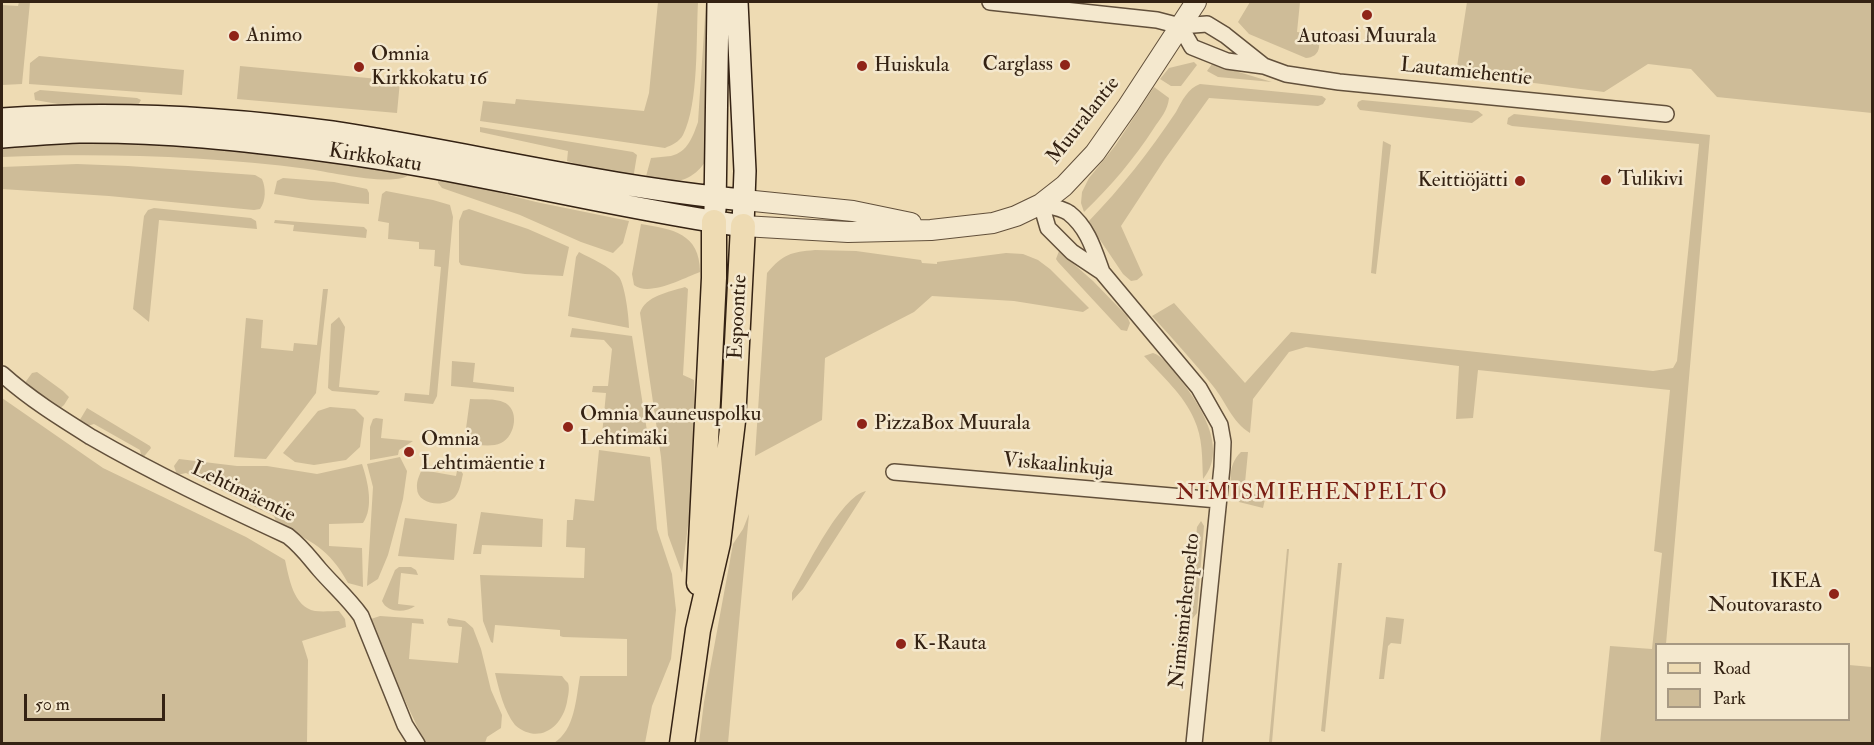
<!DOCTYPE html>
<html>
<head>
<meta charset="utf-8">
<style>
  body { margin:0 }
  #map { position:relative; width:1874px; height:745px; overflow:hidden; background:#eedbb3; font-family:"IM FELL Double Pica",serif }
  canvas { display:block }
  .frame { position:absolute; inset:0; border:3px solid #342213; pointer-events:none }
  .legend { position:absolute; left:1655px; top:643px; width:195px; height:78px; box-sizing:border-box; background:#f4e8ce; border:2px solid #a79983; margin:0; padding:8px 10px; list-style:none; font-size:18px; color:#342213 }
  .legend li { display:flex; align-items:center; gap:12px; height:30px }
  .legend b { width:30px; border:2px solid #a79983 }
  .scale { position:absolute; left:24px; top:694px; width:141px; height:27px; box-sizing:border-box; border:3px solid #342213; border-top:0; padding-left:8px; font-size:18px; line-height:21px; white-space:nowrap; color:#342213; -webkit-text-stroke:4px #f4e8ce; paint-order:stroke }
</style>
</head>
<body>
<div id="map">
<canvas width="1874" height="745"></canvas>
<div class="frame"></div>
<ul class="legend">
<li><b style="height:8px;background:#eedbb3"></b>Road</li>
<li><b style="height:16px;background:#cebc98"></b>Park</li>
</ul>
<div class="scale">50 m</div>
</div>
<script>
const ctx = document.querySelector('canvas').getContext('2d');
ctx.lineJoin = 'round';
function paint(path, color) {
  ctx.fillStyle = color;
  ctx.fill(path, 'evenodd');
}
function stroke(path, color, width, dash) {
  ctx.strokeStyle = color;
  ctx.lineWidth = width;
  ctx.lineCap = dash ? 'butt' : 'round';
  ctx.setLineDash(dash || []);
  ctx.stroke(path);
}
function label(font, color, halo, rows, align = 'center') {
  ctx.font = font + ' "IM FELL Double Pica",serif';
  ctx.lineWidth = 5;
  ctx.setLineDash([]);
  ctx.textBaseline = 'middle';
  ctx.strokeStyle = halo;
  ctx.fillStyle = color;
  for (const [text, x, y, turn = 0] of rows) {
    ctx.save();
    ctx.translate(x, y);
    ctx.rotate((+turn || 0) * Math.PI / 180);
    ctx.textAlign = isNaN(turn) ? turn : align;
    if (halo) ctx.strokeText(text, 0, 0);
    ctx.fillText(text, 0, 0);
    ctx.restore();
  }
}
const green = new Path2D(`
  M 19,2 L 30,2 L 22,84 L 2,85 L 2,5 L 18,6 Z
  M 658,2 L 698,2 C 696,37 699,104 683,135 C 679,142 672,145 665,148 L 480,121 L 483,101 L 515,104 L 516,99 L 644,111 L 649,93 Z
  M 706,2 L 712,2 L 707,159 C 692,184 671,184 645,180 L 651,158 C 658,157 664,157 671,156 C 688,152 693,136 698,122 Z
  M 1250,2 L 1300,2 L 1297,32 L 1316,34 C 1322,45 1320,57 1306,58 L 1249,34 L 1238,22 Z
  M 1467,2 L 1872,2 L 1872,113 L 1717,97 L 1691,69 L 1648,64 L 1604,92 L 1456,73 Z
  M 39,56 L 184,70 L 182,95 L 29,84 L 30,63 Z
  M 1194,62 L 1197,65 L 1181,86 L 1171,86 L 1160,79 L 1169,68 Z
  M 1212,64 L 1272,82 L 1218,77 L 1207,71 Z
  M 240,66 L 400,81 L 397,113 L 237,99 Z
  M 1200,84 L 1322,96 L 1326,99 L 1323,104 L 1318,106 L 1209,98 L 1165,159 L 1121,226 L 1143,275 L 1137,280 L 1131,281 L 1123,274 L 1088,222 C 1122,187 1149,152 1176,112 C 1182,101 1188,88 1200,84 Z
  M 1154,87 L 1169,98 C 1168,110 1160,119 1154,128 C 1134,159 1111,186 1084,212 L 1081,203 L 1082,192 L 1089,178 L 1115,146 Z
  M 40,90 L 137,98 L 141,100 L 137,107 L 81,108 L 35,100 L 34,93 Z
  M 1362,100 L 1478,111 L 1483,115 L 1472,123 L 1360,110 L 1357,106 L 1358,102 Z
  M 1514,114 L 1710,135 L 1666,644 L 1656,644 L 1656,720 L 1848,720 L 1849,665 L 1872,667 L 1872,743 L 1600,743 L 1610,646 L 1652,649 L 1662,553 L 1654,551 L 1670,390 L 1478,370 L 1473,418 L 1456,419 L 1459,366 L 1306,347 L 1289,352 L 1253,399 L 1250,433 C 1232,422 1226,402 1213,386 C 1194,362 1173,339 1152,316 L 1174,303 L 1245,383 L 1291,332 L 1653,371 L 1673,368 L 1677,361 L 1699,144 L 1512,126 L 1507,124 L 1508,118 Z
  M 480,127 L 633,152 L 637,155 L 633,179 L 605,173 L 567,161 L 568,151 L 480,132 Z
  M 74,138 L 218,144 L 408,171 L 407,176 C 390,186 329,172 308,169 C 207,156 103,153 2,157 L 2,143 Z
  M 1383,141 L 1391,145 L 1376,274 L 1371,273 Z
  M 77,164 L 128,166 L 255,175 L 262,179 C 266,188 266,201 260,209 L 254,210 L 109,196 L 2,189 L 2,167 Z
  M 438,177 L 536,202 L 629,221 L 623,243 L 613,253 L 581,242 L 520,215 L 442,188 L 438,183 Z
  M 283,178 L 334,182 L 367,189 L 369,193 L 369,204 L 311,200 L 274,194 L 277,181 Z
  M 386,191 L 433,200 L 450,205 L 453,217 L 437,396 L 433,404 L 404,401 L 405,393 L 429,395 L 441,267 L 434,266 L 435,250 L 419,249 L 419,242 L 388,239 L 389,223 L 378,221 L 382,194 Z
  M 154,208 L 251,218 L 256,221 L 257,229 L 159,220 L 149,322 L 133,309 L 144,216 L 148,210 Z
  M 469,209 L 528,229 L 569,247 L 563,276 L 525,274 L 461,265 L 459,262 L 459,221 L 463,211 Z
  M 275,220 L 364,227 L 367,230 L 366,238 L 293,231 L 294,225 L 274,223 Z
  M 641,224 C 672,229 700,233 700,272 C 684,278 649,297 634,285 L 632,274 Z
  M 815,250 L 856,251 L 921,260 L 922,263 L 937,264 L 937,262 L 1006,253 L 1023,254 L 1038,260 L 1050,269 L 1089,308 L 1083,312 L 1014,301 L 932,296 L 914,312 L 825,358 L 822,420 L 755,456 L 767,273 C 783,254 791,252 815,250 Z
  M 1059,251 L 1093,281 L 1127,316 L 1130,323 L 1127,331 L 1121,330 L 1058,262 L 1056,259 Z
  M 579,252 C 592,259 609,266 619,277 C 625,285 629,317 629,328 L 568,316 L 576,257 Z
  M 685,287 L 688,289 L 683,375 L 694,380 L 696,462 L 682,573 L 668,535 L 661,457 L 640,313 C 645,296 669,292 685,287 Z
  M 323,289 L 328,289 L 316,393 L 266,459 L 234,457 L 246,318 L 263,320 L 261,348 L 293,351 L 294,343 L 317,345 Z
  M 339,317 L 345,327 L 339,387 L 380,391 L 377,395 L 332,391 L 328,388 L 331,324 Z
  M 572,328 L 632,336 L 647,431 L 646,437 L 636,439 L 602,435 L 606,393 L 592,392 L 593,386 L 608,386 L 612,349 L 604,340 L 570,337 Z
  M 1153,353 C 1162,356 1167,364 1173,371 C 1195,396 1231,447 1203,479 C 1202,458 1203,438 1194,419 C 1184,395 1161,375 1144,356 Z
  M 452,361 L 475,363 L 473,382 L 514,387 L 514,392 L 451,386 Z
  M 37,372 L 63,391 L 69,397 L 64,405 L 58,410 L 24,384 L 32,373 Z
  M 2,398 L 103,468 L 246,537 L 285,560 C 289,577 293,607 315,611 C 323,612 332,611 339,611 L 345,619 L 346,627 L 302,641 L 308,660 L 307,743 L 2,743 Z
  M 470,399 C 480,400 493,398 503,402 C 520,408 516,436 501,443 C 490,448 475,444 464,443 Z
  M 330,407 L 355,409 L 364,418 L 360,447 L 346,460 L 314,465 L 295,462 L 283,453 L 318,411 Z
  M 87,408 L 150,446 L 151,448 L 142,459 L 140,450 L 94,424 L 84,427 L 78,423 Z
  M 376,418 L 383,419 L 381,438 L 413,441 L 399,450 L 398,455 L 370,460 L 370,427 L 373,419 Z
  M 599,450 L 650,457 L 657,529 L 672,574 L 676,610 L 671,659 L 652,706 L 645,743 L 554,743 C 575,730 576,698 580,676 L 627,676 L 627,639 L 563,637 L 560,636 L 560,630 L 495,625 L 493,643 L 491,642 L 483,621 L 480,575 L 584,578 L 585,548 L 566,547 L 567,520 L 573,520 L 575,499 L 594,501 Z
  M 1241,452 L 1248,452 L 1244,493 L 1266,495 L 1263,508 L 1239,502 C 1228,488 1227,465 1241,452 Z
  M 400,457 L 407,471 L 403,499 L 388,555 L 378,579 L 367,586 L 373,487 L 367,464 Z
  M 179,459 L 237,466 L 267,466 L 317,474 L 362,464 C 368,482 374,507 363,523 L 329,524 L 329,546 L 362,548 L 363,587 L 348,583 C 329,548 311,541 277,524 L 274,516 L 186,473 L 177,475 L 174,466 Z
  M 429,463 L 428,471 L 456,476 L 457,471 L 461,471 L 463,474 C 461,482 460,491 455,497 C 445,508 417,505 417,488 C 416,480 421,472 424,465 Z
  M 866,491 L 803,589 L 792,601 L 792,593 C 806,569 840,497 866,491 Z
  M 481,512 L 543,519 L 542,547 L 482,545 L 481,554 L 473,554 Z
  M 749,514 L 728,743 L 699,743 L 704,702 L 733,544 L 743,529 Z
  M 405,518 L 457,524 L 454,560 L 398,556 Z
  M 1201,521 L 1204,526 L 1197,613 L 1189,623 L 1197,527 Z
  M 1287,549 L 1289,549 L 1272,742 L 1269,742 Z
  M 1338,563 L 1342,563 L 1325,732 L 1321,731 Z
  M 399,567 L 411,567 L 416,570 L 418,575 L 401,573 L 398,604 L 415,606 C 406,613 387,613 382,601 L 395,570 Z
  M 380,616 L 423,619 L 424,624 L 412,623 L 409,659 L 458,663 L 462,627 L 449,626 L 447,622 L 448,618 L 465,621 L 473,628 L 481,649 L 491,690 L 502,715 L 501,728 L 487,737 L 485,743 L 425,743 L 368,622 L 371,619 Z
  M 1386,617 L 1404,619 L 1401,644 L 1391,643 L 1388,646 L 1384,679 L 1379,679 Z
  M 495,673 L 562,676 C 564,679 566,681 568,683 C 570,689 568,696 567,702 C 562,728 538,745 515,725 C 504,711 499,690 495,673 Z`);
const minor = new Path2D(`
  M 990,2 L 1157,20 L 1180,26 L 1207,24 L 1225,35 L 1264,66
  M 1180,26 L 1192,47 L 1227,61 L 1264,66 L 1286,74 L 1339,82 L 1666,114
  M 1041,204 L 1048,228 L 1072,252 L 1102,272 L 1199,388 L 1220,425 L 1223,442 L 1222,467 L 1194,744
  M 1041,204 C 1049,206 1062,208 1069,213 C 1088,228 1094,250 1102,272
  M 2,374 C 30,399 59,417 91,437 C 155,474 221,505 288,536 C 303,548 308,556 320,570 C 334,586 349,599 361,616 L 405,725 L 417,744
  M 894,472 L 1218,500`);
const tertiary = new Path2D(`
  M 744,200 L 853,211 L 911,223
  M 743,226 L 848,232 L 931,230 L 993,223 L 1016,216 L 1041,204 L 1064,186 L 1095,153 L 1128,106 L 1196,2`);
const secondary = new Path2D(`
  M 2,119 C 111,111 223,117 332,132 C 470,153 605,187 744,200
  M 2,137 C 27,135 53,133 79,132 C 162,131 245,140 328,151 C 467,169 604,206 743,226 L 745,171 L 737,2
  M 715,210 L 718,2`);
const primary = new Path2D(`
  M 699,583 L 714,278 L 714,222
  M 682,744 L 698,630 L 718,543 L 727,471 L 733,421 L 743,226`);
const markers = [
  [1367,15,6,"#8f2418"],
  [234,36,6,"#8f2418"],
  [1065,65,6,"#8f2418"],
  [862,66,6,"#8f2418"],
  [359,67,6,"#8f2418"],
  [1606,180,6,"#8f2418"],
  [1520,181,6,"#8f2418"],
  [862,424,6,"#8f2418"],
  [568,427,6,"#8f2418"],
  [409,452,6,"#8f2418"],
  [1834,594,6,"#8f2418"],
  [901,644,6,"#8f2418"]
];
const poiNames = [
  ["Animo",246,36],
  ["Autoasi Muurala",1367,37,"center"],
  ["Omnia",371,55],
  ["Kirkkokatu 16",371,79],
  ["Carglass",1053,65,"right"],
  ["Huiskula",874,66],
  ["Tulikivi",1618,180],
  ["Keittiöjätti",1508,181,"right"],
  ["Omnia Kauneuspolku",580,415],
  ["Lehtimäki",580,439],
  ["PizzaBox Muurala",874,424],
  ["Omnia",421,440],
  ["Lehtimäentie 1",421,464],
  ["IKEA",1822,582,"right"],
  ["Noutovarasto",1822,606,"right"],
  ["K-Rauta",913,644]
];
const streetNames = [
  ["Lautamiehentie",1466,73,6],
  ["Muuralantie",1084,121,-52],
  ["Kirkkokatu",375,159,9],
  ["Espoontie",739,317,-87],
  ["Viskaalinkuja",1058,466,5],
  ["Lehtimäentie",243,493,26],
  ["Nimismiehenpelto",1186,611,-84]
];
const neighbourhoodNames = [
  ["NIMISMIEHENPELTO",1312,494]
];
paint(green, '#cebc98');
stroke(minor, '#62503b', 18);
stroke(tertiary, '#62503b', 22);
stroke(secondary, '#342213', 24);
stroke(primary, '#342213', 27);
stroke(minor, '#f4e8ce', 15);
stroke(tertiary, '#f4e8ce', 20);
stroke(secondary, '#f4e8ce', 21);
stroke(primary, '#eedbb3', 24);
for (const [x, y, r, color] of markers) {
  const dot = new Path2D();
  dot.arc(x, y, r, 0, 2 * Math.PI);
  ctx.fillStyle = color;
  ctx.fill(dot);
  stroke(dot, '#f4e8ce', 2);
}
label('21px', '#342213', '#f4e8ce', poiNames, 'left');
label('21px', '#342213', '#f4e8ce', streetNames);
ctx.letterSpacing = '1.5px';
label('22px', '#7a1f14', '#f4e8ce', neighbourhoodNames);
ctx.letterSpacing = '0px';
</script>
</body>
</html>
